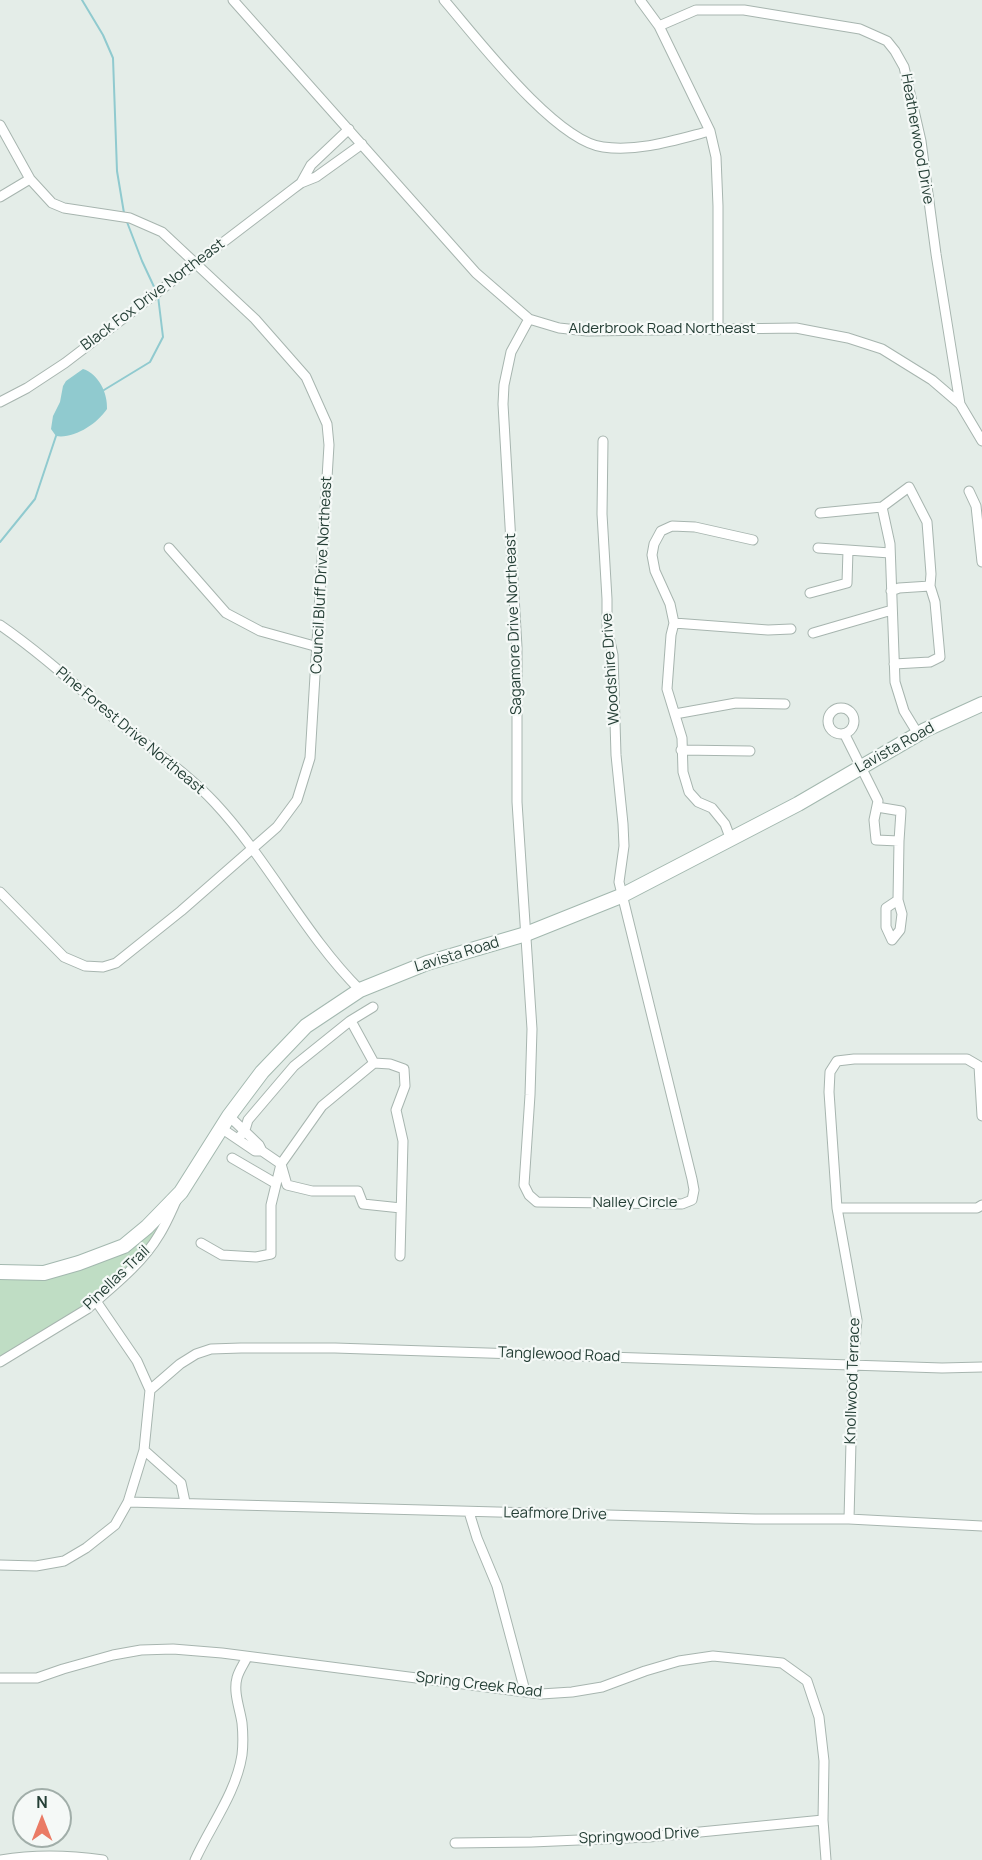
<!DOCTYPE html>
<html>
<head>
<meta charset="utf-8">
<style>
  body { margin:0 }
  #map { position:relative; width:982px; height:1860px; overflow:hidden; background:#e4ede8; font-family:Manrope,sans-serif }
  canvas { display:block }
  .north { position:absolute; left:12px; top:1788px; width:60px; height:60px; box-sizing:border-box; background:#f5f9f7; border:2px solid #a1aea9; border-radius:50%; rotate:0deg; font-size:16px; font-weight:700; line-height:24px; text-align:center; color:#243e35 }
  .north::after { content:''; display:block; margin:auto; width:21px; height:27px; background:#ea7b65; clip-path:polygon(50% 0,100% 100%,50% 72%,0 100%) }
</style>
</head>
<body>
<div id="map">
<canvas width="982" height="1860"></canvas>
<div class="north">N</div>
</div>
<script>
const ctx = document.querySelector('canvas').getContext('2d');
ctx.lineJoin = 'round';
function paint(path, color) {
  ctx.fillStyle = color;
  ctx.fill(path, 'evenodd');
}
function stroke(path, color, width, dash) {
  ctx.strokeStyle = color;
  ctx.lineWidth = width;
  ctx.lineCap = dash ? 'butt' : 'round';
  ctx.setLineDash(dash || []);
  ctx.stroke(path);
}
function label(font, color, halo, rows, align = 'center') {
  ctx.font = font + ' Manrope,sans-serif';
  ctx.lineWidth = 4.5;
  ctx.setLineDash([]);
  ctx.textBaseline = 'middle';
  ctx.strokeStyle = halo;
  ctx.fillStyle = color;
  for (const [text, x, y, turn = 0] of rows) {
    ctx.save();
    ctx.translate(x, y);
    ctx.rotate((+turn || 0) * Math.PI / 180);
    ctx.textAlign = isNaN(turn) ? turn : align;
    if (halo) ctx.strokeText(text, 0, 0);
    ctx.fillText(text, 0, 0);
    ctx.restore();
  }
}
const green = new Path2D(`
  M 181,1192 L 159,1236 L 96,1301 L 0,1362 L 0,1272 L 44,1273 L 124,1246 Z`);
const water = new Path2D(`
  M 83,369 C 99,374 108,394 107,409 C 97,424 74,439 56,436 L 51,429 L 53,416 L 60,402 L 63,386 L 66,381 Z`);
const stream = new Path2D(`
  M 82,0 L 103,35 L 113,58 L 117,171 L 124,213
  M 127,222 L 142,261 L 156,291
  M 104,390 L 150,362 L 163,337 L 158,296
  M 0,542 L 35,499 L 56,436`);
const minor = new Path2D(`
  M 233,0 L 476,273 L 529,319 L 559,328 L 587,331 L 796,328 L 848,338 L 882,349 L 932,380 L 960,404 L 982,441
  M 444,0 C 476,37 555,141 603,147 C 639,152 675,140 710,131
  M 640,0 L 659,26 L 710,131 L 716,157 L 718,206 L 718,330
  M 659,26 L 696,10 L 744,10 L 860,29 L 887,41 L 895,51 L 904,67 L 921,141 L 936,254 L 960,404
  M 0,125 L 30,179 L 52,203 L 64,208 L 130,218 L 162,232 L 255,319 L 306,377 L 327,424 L 329,445 L 310,758 L 297,800 L 277,827 L 181,911 L 116,963 L 103,967 L 85,966 L 64,957 L 0,892
  M 301,183 L 311,165 L 349,129
  M 0,197 L 30,179
  M 529,319 L 511,352 L 504,385 L 503,404 L 517,647 L 517,802 L 532,1029 L 530,1095 L 524,1185 L 529,1195 L 537,1202 L 682,1204 L 692,1200 L 694,1190 L 692,1179 L 619,882 L 624,846 L 623,824 L 616,755 L 613,655 L 607,628 L 607,599 L 602,514 L 603,441
  M 0,402 L 27,388 L 65,363 L 293,189 L 301,183 L 316,177 L 362,144
  M 969,491 L 976,506 L 982,562
  M 820,513 L 882,507
  M 169,548 L 226,613 L 260,631 L 318,647
  M 818,548 L 848,550
  M 891,591 L 899,588 L 930,586 L 931,574 L 927,522 L 909,487 L 882,507 L 890,544 L 895,682 L 904,711 L 918,734
  M 810,593 L 847,583 L 848,550 L 890,553
  M 674,623 L 768,630 L 791,629
  M 0,625 C 45,656 85,694 127,729 C 157,753 189,775 215,803 C 269,861 304,934 360,990
  M 813,633 L 892,610
  M 894,664 L 930,662 L 940,657 L 935,602 L 930,586
  M828 721a13 13 0 1 1 26 0a13 13 0 1 1-26 0Z
  M 675,714 L 736,703 L 785,704
  M 845,735 L 878,801 L 874,820 L 876,840 L 899,841 L 898,900 L 902,914 L 900,930 L 892,940 L 886,927 L 886,908 L 898,900
  M 681,750 L 750,751
  M 877,807 L 901,811 L 899,841
  M 731,840 L 725,824 L 712,808 L 698,802 L 689,792 L 683,772 L 682,738 L 667,689 L 671,635 L 674,623 L 670,604 L 655,571 L 652,555 L 654,544 L 661,531 L 672,526 L 695,527 L 753,540
  M 351,1021 L 374,1063
  M 229,1116 L 259,1145 L 262,1151
  M 982,1116 L 979,1066 L 967,1059 L 854,1059 L 837,1061 L 830,1072 L 829,1092 L 837,1208 L 977,1208 L 982,1205
  M 221,1128 L 255,1151 L 262,1151 L 281,1164 L 287,1185 L 312,1191 L 358,1191 L 363,1204 L 401,1208
  M 238,1139 L 245,1130 L 248,1120 L 294,1066 L 350,1021 L 373,1007
  M 232,1158 L 275,1183
  M 837,1208 L 857,1320 L 853,1365 L 849,1519
  M 201,1243 L 222,1255 L 256,1257 L 271,1254 L 271,1205 L 281,1164 L 322,1106 L 374,1063 L 390,1064 L 404,1069 L 405,1086 L 396,1110 L 403,1141 L 400,1256
  M 0,1362 L 87,1309 C 112,1287 142,1264 159,1235 C 166,1224 171,1212 176,1201
  M 150,1390 L 180,1364 L 196,1354 L 211,1349 L 241,1348 L 335,1348 L 820,1364 L 942,1368 L 982,1367
  M 144,1450 L 181,1483 L 185,1502
  M 128,1502 L 755,1519 L 849,1519 L 982,1526
  M 469,1512 L 477,1538 L 497,1586 L 525,1691
  M 0,1565 L 36,1566 L 64,1561 L 86,1548 L 115,1525 L 128,1502 L 144,1450 L 150,1390 L 137,1361 L 96,1301
  M 0,1678 L 37,1678 L 63,1669 L 113,1655 L 141,1650 L 173,1649 L 222,1653 L 541,1694 L 572,1692 L 602,1687 L 645,1671 L 679,1661 L 713,1656 L 782,1663 L 807,1681 L 819,1717 L 824,1761 L 823,1820 L 826,1860
  M 455,1843 L 532,1842 L 649,1837 L 823,1820
  M 1,1860 C 36,1854 68,1855 103,1860
  M 195,1860 C 211,1825 236,1793 242,1755 C 243,1746 243,1733 242,1723 C 240,1709 233,1692 237,1678 C 239,1670 244,1664 247,1657`);
const secondary = new Path2D(`
  M 0,1272 L 44,1273 L 79,1263 L 124,1246 L 147,1227 L 181,1192 L 229,1116 L 262,1072 L 306,1026 L 360,990 L 427,963 L 526,934 L 621,896 L 798,804 L 925,730 L 982,704`);
const streetNames = [
  ["Heatherwood Drive",917,139,80],
  ["Black Fox Drive Northeast",153,295,-37],
  ["Alderbrook Road Northeast",662,329],
  ["Council Bluff Drive Northeast",322,575,-87],
  ["Sagamore Drive Northeast",514,624,-92],
  ["Woodshire Drive",611,669,-94],
  ["Pine Forest Drive Northeast",130,731,40],
  ["Lavista Road",895,748,-29],
  ["Lavista Road",457,955,-17],
  ["Nalley Circle",635,1203],
  ["Pinellas Trail",117,1278,-44],
  ["Tanglewood Road",559,1355,2],
  ["Knollwood Terrace",853,1381,-88],
  ["Leafmore Drive",555,1514,1],
  ["Spring Creek Road",479,1685,7],
  ["Springwood Drive",639,1836,-3]
];
paint(green, '#bfddc4');
paint(water, '#90cacf');
stroke(stream, '#90cacf', 2);
stroke(minor, '#a7b5af', 11);
stroke(secondary, '#a3b8af', 16);
stroke(minor, '#fff', 9);
stroke(secondary, '#fff', 14);
label('15px', '#243e35', '#f5f9f7', streetNames);
</script>
</body>
</html>
